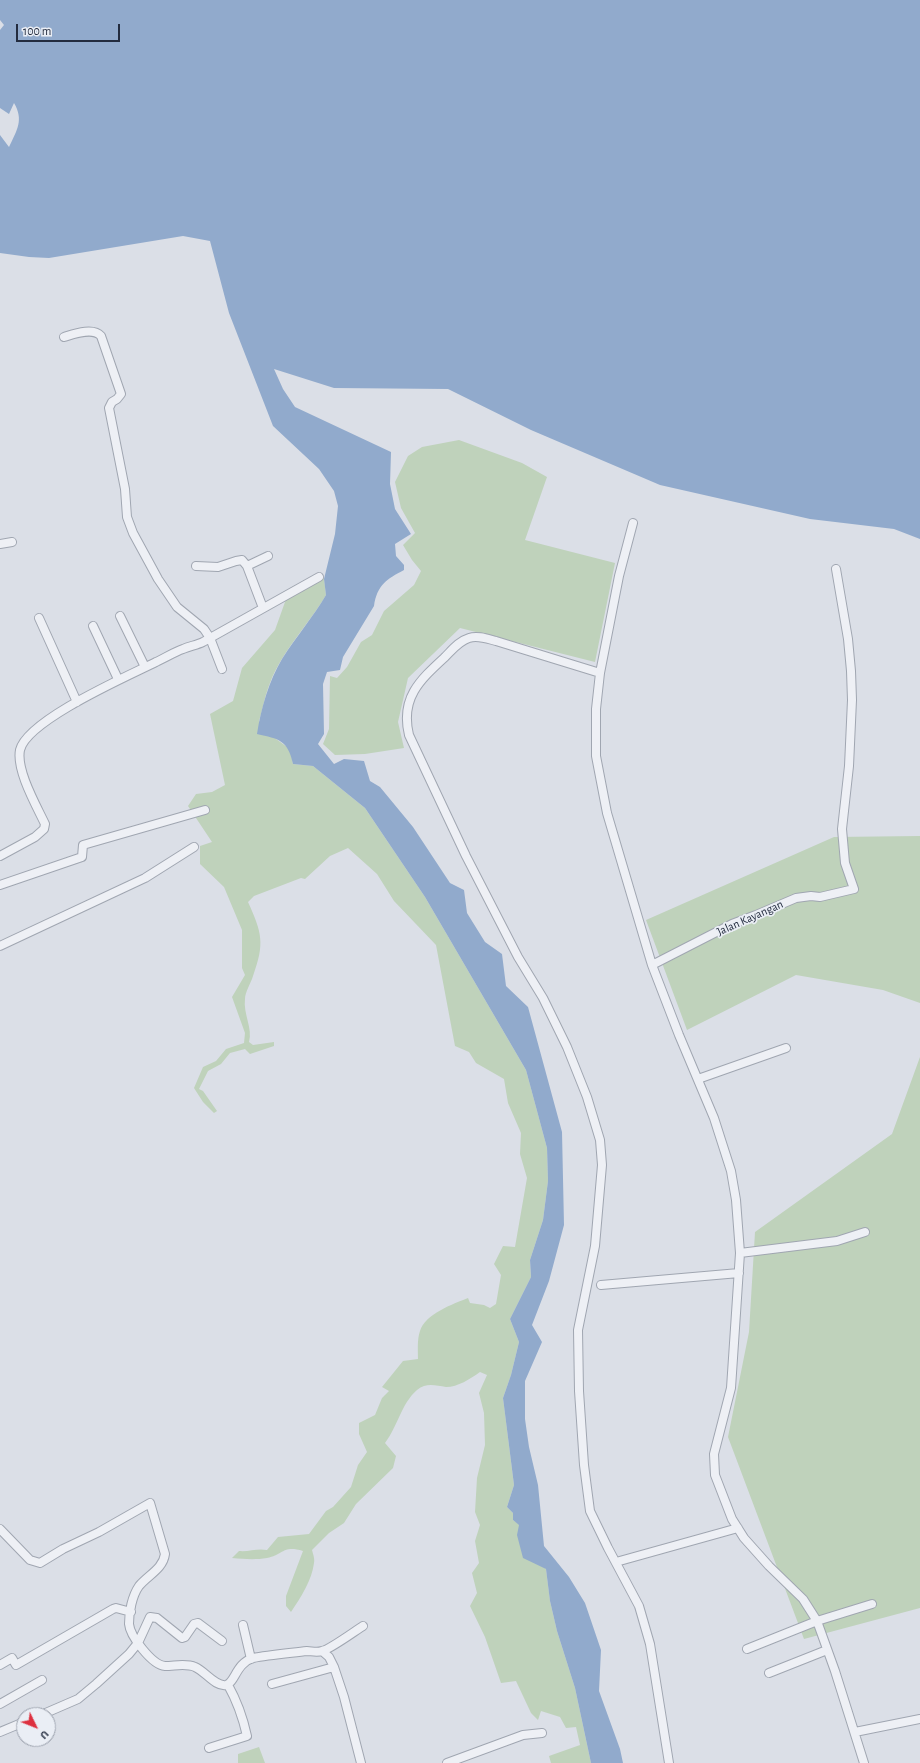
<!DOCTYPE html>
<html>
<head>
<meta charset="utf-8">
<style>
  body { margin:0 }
  #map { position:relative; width:920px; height:1763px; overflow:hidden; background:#dbdfe7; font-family:"Alegreya Sans",sans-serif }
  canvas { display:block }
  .north { position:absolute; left:16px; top:1707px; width:40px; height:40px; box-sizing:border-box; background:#eaeef5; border:1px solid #9aa0ac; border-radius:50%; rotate:133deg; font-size:11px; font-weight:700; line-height:16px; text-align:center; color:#232c3f }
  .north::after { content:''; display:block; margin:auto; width:14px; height:18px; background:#dd303f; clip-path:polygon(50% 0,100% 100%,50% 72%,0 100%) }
  .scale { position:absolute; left:16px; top:24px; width:104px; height:18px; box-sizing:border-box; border:2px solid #232c3f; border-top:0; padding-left:5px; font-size:12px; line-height:14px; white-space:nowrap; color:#232c3f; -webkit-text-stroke:3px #eaeef5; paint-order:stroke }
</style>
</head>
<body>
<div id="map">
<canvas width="920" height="1763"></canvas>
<div class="north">U</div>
<div class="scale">100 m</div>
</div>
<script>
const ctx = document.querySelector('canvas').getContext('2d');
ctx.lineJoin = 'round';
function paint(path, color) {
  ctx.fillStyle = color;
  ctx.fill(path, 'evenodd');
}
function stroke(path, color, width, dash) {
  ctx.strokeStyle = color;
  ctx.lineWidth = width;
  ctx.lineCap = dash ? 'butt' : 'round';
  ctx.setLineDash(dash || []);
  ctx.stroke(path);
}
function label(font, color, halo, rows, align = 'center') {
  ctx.font = font + ' "Alegreya Sans",sans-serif';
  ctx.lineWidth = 3.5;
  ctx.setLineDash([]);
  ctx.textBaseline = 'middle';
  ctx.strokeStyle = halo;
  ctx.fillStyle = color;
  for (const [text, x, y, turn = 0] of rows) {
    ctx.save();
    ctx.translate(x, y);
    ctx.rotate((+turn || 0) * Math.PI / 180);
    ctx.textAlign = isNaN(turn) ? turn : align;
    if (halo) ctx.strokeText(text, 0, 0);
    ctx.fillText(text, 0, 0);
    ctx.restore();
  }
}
const green = new Path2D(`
  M 459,440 L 522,463 L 547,477 L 525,540 L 615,563 L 595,662 L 460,628 L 408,678 L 398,722 L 404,748 L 365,754 L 335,755 L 323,744 L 329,729 L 330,676 L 337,678 L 347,667 L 361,642 L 372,635 L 384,611 L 414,585 L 421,571 L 412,560 L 403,545 L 415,533 L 401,508 L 395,482 L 408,456 L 422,447 Z
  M 319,573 L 324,579 L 326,595 C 309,624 282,651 270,683 C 265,695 263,708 259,721 L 276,739 L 290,749 L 293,764 L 313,766 L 365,808 L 425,897 L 526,1070 L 547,1148 L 548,1181 L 543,1220 L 530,1260 L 531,1277 L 510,1319 L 519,1342 L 511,1375 L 503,1398 L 514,1485 L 507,1507 L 513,1513 L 513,1520 L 520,1525 L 546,1569 L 550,1601 L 557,1631 L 575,1688 L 591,1763 L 551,1763 L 549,1756 L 580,1745 L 576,1727 L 566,1728 L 560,1717 L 541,1711 L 538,1720 L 531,1713 L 516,1681 L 501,1683 L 485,1637 L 470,1606 L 477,1593 L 472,1573 L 479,1563 L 475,1541 L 480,1525 L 475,1512 L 477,1478 L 485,1445 L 484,1413 L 479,1393 L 487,1375 L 480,1372 C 470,1379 458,1387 446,1387 C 436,1386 427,1382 417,1390 C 401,1404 398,1426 385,1443 L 396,1456 L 393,1468 L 356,1504 L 344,1523 L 329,1533 L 312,1550 C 313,1554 315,1559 314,1563 C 312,1580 301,1597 291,1612 L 286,1606 L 286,1596 L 303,1551 C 282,1545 284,1555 267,1558 C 255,1560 244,1559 232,1558 L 239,1551 C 249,1552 257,1548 267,1550 L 278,1537 L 309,1534 L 326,1511 L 333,1507 L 351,1487 L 358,1465 L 367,1452 L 359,1434 L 359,1423 L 375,1415 L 382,1398 L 389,1391 L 382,1387 L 403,1361 L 418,1359 C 418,1351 417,1339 420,1331 C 425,1314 453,1304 468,1298 L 470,1303 L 484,1305 L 490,1308 L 496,1304 L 501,1275 L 494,1264 L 503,1246 L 515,1247 L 527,1178 L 520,1154 L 521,1133 L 508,1103 L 504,1079 L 476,1063 L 469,1052 L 455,1046 L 436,945 L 394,901 L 377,874 L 348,848 L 330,856 L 305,879 L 301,878 L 254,896 L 248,902 C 262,933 265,943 253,976 C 251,983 245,992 245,999 C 243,1014 253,1028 249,1042 L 253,1045 L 274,1042 L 274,1046 L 250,1054 L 245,1049 L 230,1053 L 221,1064 L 208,1071 L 199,1089 L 203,1091 L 217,1111 L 214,1113 L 203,1102 L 194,1088 L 203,1067 L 216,1061 L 226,1049 L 244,1043 L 245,1033 L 232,997 L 245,975 L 242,968 L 242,930 L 224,887 L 200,864 L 200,846 L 212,842 L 188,806 L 196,794 L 212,792 L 225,785 L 210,714 L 233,701 L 242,668 L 275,630 L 290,588 Z
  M 920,836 L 920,1003 L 883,990 L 796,975 L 687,1030 L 646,920 L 834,837 Z
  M 920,1057 L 920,1608 L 804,1639 L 728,1437 L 749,1332 L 755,1232 L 892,1134 Z
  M 259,1747 L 265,1763 L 238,1763 L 238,1754 Z`);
const water = new Path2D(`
  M 0,0 L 920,0 L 920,539 L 894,529 L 810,519 L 660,485 L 531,430 L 448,389 L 334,388 L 274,369 L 283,389 L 295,407 L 391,452 L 390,484 L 395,509 L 411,534 L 395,544 L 396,556 L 404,565 L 404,570 C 387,579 377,585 374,606 L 343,657 L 340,670 L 327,672 L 323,684 L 324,734 L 318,744 L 334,764 L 344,759 L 364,761 L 370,781 L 380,787 L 413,827 L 450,883 L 464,890 L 467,913 L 485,942 L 502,954 L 506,986 L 528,1007 L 562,1132 L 564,1225 L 549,1281 L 532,1325 L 542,1342 L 525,1381 L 525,1419 L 529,1447 L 538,1485 L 544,1546 L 569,1577 L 585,1603 L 601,1650 L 599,1691 L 620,1749 L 623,1763 L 591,1763 L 575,1688 L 557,1631 L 550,1601 L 546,1569 L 523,1558 L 517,1535 L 519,1525 L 513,1520 L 513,1513 L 507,1507 L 514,1485 L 503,1398 L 511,1375 L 519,1342 L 510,1319 L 531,1277 L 530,1260 L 543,1220 L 548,1181 L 547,1148 L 526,1070 L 425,897 L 365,808 L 313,766 L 293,764 C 288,740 279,739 257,734 C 261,708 269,681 282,659 C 296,637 313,617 326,595 L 324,579 L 335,534 L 338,506 L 334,491 L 319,469 L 273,426 L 229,313 L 210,241 L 183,236 L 49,258 L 29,257 L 0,253 L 0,135 L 9,147 C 17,130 24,120 14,103 L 9,114 L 0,108 L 0,30 L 4,25 L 0,20 Z`);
const minor = new Path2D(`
  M 64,337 C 74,334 93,327 101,336 L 121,394 L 117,399 L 112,402 L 109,408 L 125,489 L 127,517 L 133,533 L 158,579 L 177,607 L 204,629 L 210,638 L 222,669
  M 633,523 L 619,576 L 600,673 L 596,709 L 596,756 L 607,813 L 652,965 L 679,1035 L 714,1118 L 731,1171 L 736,1200 L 740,1253 L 731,1388 L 714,1454 L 715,1475 L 732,1519 L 744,1538 L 769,1566 L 803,1599 L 817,1621 L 835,1671 L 864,1763
  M 0,544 L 12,542
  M 196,566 L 218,567 L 236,561 L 242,560 L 247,566 L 263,608
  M 247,566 L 268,556
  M 120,616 L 145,667
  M 39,618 L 77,702
  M 93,626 L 118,679
  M 600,673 L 496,641 C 488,639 478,635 469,638 C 459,641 452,650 445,657 C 420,680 400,698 409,735 L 466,856 L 518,957 L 543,998 L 567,1047 L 587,1097 L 600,1140 L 602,1165 L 595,1246 L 578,1330 L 579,1391 L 584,1465 L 590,1511 L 608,1548 L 639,1606 L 650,1644 L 669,1763
  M 0,856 L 35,837 L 44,829 L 45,824 C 36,805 16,770 20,750 C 27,720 128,676 156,662 C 165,658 174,652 183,649 C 190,646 197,645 203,642 L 319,577
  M 0,885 L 82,857 L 83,845 L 205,810
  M 0,946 L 145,878 L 194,847
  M 652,965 L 732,924 L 756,915 L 796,898 L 811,896 L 820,897 L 854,889 L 845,863 L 842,829 L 849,766 L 852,700 L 851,671 L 848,639 L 836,569
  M 698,1079 L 786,1048
  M 740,1253 L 837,1241 L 865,1232
  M 601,1285 L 739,1273
  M 0,1529 L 30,1560 L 40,1563 L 63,1549 L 99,1532 L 150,1503 L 165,1554 C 163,1569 148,1575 139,1586 C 132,1596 129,1612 129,1624 C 130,1636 152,1665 165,1666 C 175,1666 186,1663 195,1667 C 205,1671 215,1687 226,1685 C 235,1683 236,1663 253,1658 C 268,1655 291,1653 307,1651 C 311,1651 317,1653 322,1651 C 329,1650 355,1631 363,1626
  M 616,1562 L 738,1528
  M 243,1625 L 251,1659
  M 747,1649 L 817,1621 L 872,1604
  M 322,1651 L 329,1657 L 334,1667 L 344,1697 L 361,1763
  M 0,1665 L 12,1658 L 16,1665 L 113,1609 L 116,1608 L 131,1612
  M 769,1673 L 827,1650
  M 272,1684 L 334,1667
  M 0,1704 L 42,1680
  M 41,1715 L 78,1699 L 96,1684 L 129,1654 L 138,1643 L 150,1617 L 157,1618 L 182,1638 L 185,1637 L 194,1624 L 198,1623 L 222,1641
  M 0,1732 L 24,1722
  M 855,1732 L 920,1719
  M 209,1748 L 247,1736 C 243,1718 237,1701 228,1685
  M 447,1763 L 523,1735 L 542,1733`);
const streetNames = [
  ["Jalan Kayangan",750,918,-24]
];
paint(green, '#bfd2bb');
paint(water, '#91aacc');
stroke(minor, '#a0a6b1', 10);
stroke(minor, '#eef0f5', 8);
label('12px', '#232c3f', '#eaeef5', streetNames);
</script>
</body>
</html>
